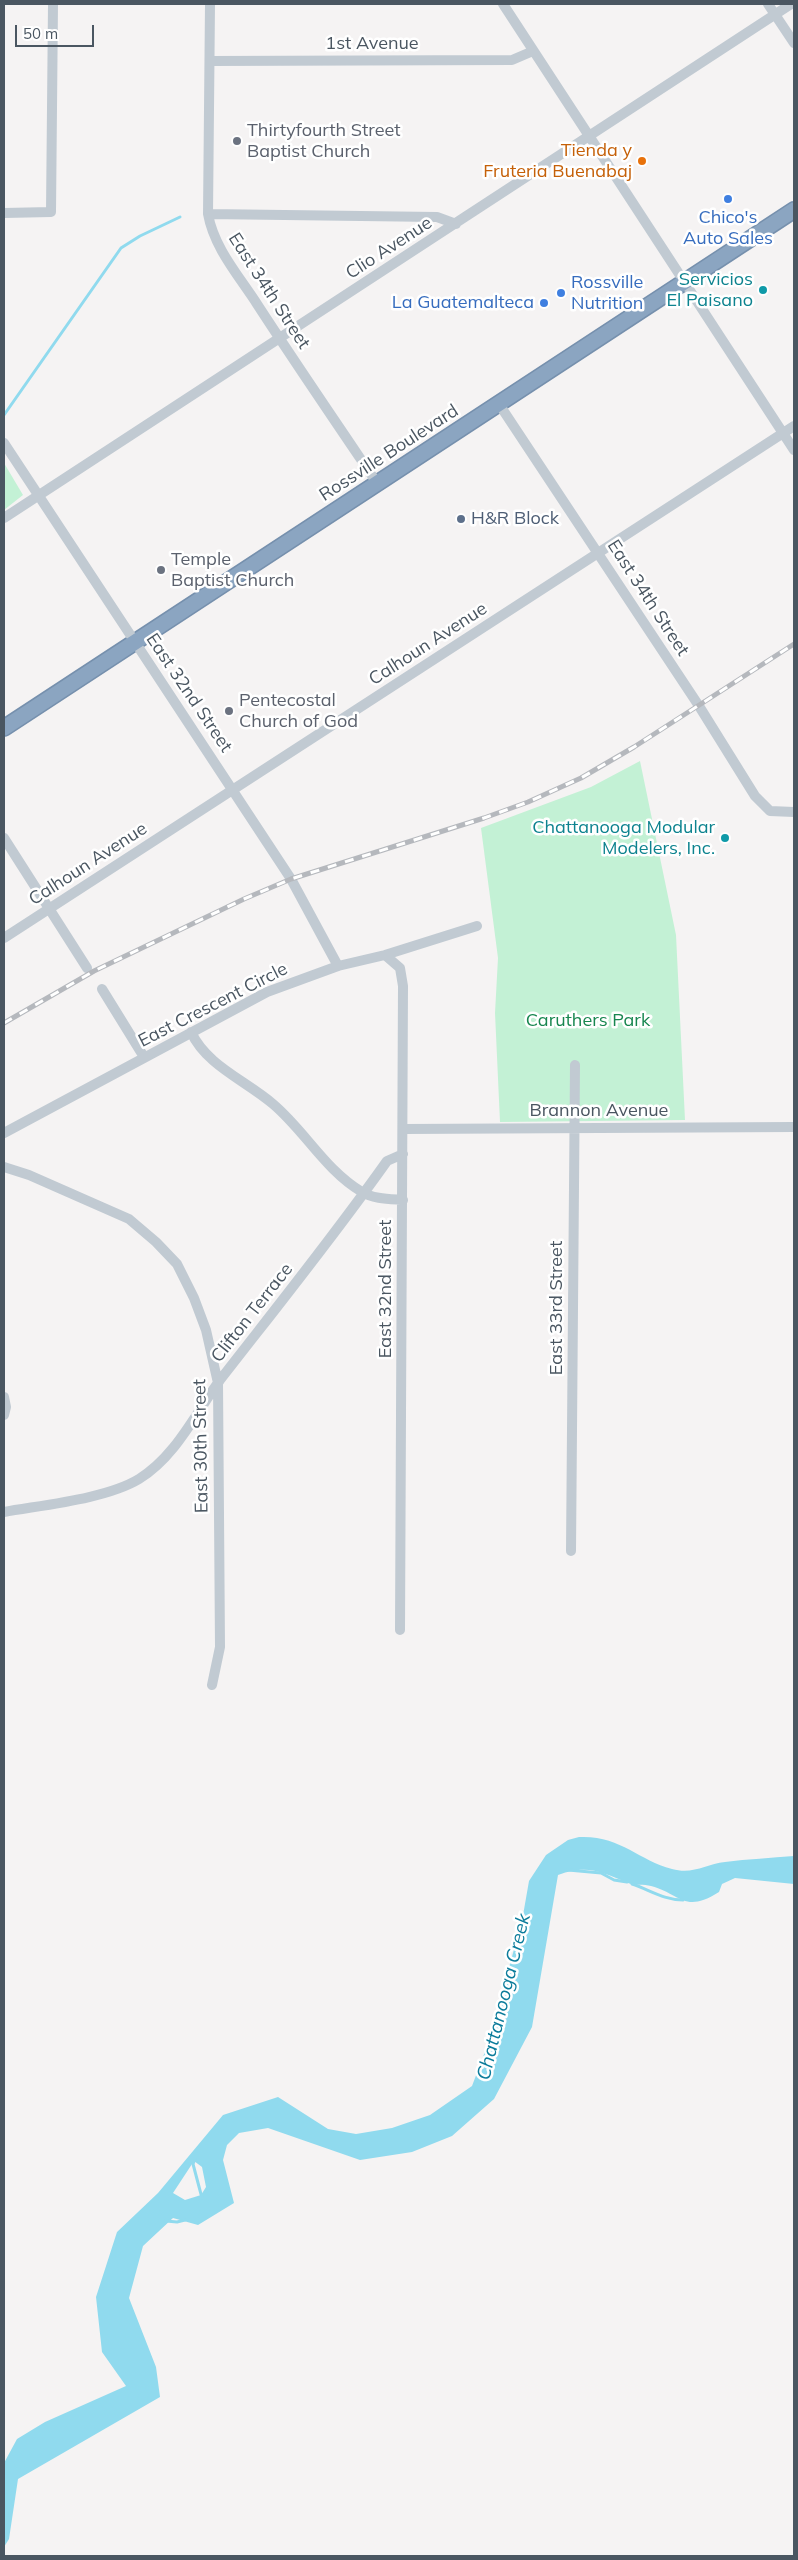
<!DOCTYPE html>
<html>
<head>
<meta charset="utf-8">
<style>
  body { margin:0 }
  #map { position:relative; width:798px; height:2560px; overflow:hidden; background:#f5f3f3; font-family:Mulish,sans-serif }
  canvas { display:block }
  .frame { position:absolute; inset:0; border:5px solid #4a5661; pointer-events:none }
  .scale { position:absolute; left:15px; top:25px; width:79px; height:22px; box-sizing:border-box; border:2px solid #4a5661; border-top:0; padding-left:6px; font-size:15px; line-height:18px; white-space:nowrap; color:#4a5661; -webkit-text-stroke:4px #fff; paint-order:stroke }
</style>
</head>
<body>
<div id="map">
<canvas width="798" height="2560"></canvas>
<div class="frame"></div>
<div class="scale">50 m</div>
</div>
<script>
const ctx = document.querySelector('canvas').getContext('2d');
ctx.lineJoin = 'round';
function paint(path, color) {
  ctx.fillStyle = color;
  ctx.fill(path, 'evenodd');
}
function stroke(path, color, width, dash) {
  ctx.strokeStyle = color;
  ctx.lineWidth = width;
  ctx.lineCap = dash ? 'butt' : 'round';
  ctx.setLineDash(dash || []);
  ctx.stroke(path);
}
function label(font, color, halo, rows, align = 'center') {
  ctx.font = font + ' Mulish,sans-serif';
  ctx.lineWidth = 5;
  ctx.setLineDash([]);
  ctx.textBaseline = 'middle';
  ctx.strokeStyle = halo;
  ctx.fillStyle = color;
  for (const [text, x, y, turn = 0] of rows) {
    ctx.save();
    ctx.translate(x, y);
    ctx.rotate((+turn || 0) * Math.PI / 180);
    ctx.textAlign = isNaN(turn) ? turn : align;
    if (halo) ctx.strokeText(text, 0, 0);
    ctx.fillText(text, 0, 0);
    ctx.restore();
  }
}
const green = new Path2D(`
  M 4,463 L 23,495 L 4,510 Z
  M 640,761 L 676,935 L 685,1120 L 500,1122 L 495,1013 L 498,958 L 481,828 L 591,787 Z`);
const water = new Path2D(`
  M 579,1837 C 620,1835 638,1860 672,1869 C 693,1875 706,1864 725,1862 C 748,1859 771,1858 794,1856 L 794,1884 L 735,1878 L 722,1884 L 719,1892 C 684,1914 681,1894 651,1886 C 644,1884 635,1886 628,1883 C 601,1872 588,1864 558,1875 L 532,2027 L 494,2099 L 452,2136 L 412,2152 L 360,2160 L 268,2128 L 239,2133 L 227,2145 L 223,2160 L 234,2203 L 198,2225 L 173,2218 L 143,2246 L 129,2298 L 156,2367 L 160,2397 L 18,2479 L 9,2539 L 4,2547 L 4,2463 L 17,2439 L 45,2422 L 126,2386 L 102,2352 L 96,2297 L 117,2232 L 158,2193 L 223,2115 L 278,2097 L 328,2129 L 356,2134 L 392,2128 L 430,2115 L 472,2086 L 486,2049 L 522,1921 L 529,1881 L 546,1855 L 568,1840 ZM 194,2161 L 202,2167 L 206,2187 L 201,2195 L 185,2200 L 173,2193 Z`);
const stream = new Path2D(`
  M 4,415 L 121,248 L 140,236 L 180,217
  M 568,1870 L 601,1873 L 614,1880 L 627,1882
  M 632,1884 C 650,1890 664,1900 683,1900
  M 195,2159 L 193,2164 L 202,2198
  M 166,2221 L 177,2222 L 185,2220`);
const minor = new Path2D(`
  M 210,4 L 208,214 C 214,248 239,276 257,304 C 296,364 337,424 377,483
  M 503,4 L 794,450
  M 768,4 L 794,43
  M 210,61 L 512,60 L 533,51
  M 4,213 L 51,212 L 53,4
  M 208,214 L 437,217 L 456,224
  M 499,404 L 699,706 L 755,796 L 770,811 L 794,812
  M 4,443 L 291,879 L 338,966
  M 4,518 L 791,4
  M 4,838 L 87,968
  M 4,938 L 794,426
  M 385,955 L 400,968 L 403,986 L 400,1630
  M 102,989 L 144,1057
  M 191,1032 C 207,1066 245,1080 273,1104 C 305,1131 325,1170 362,1192 C 373,1199 390,1199 403,1200
  M 404,1129 L 794,1127
  M 4,1133 L 267,992 L 338,966 L 385,955 L 477,926
  M 4,1167 L 29,1175 L 129,1219 L 156,1242 L 177,1264 L 194,1298 L 206,1330 L 218,1383 L 220,1647 L 212,1685
  M 4,1397 L 6,1407 L 4,1415
  M 4,1512 C 42,1505 106,1499 139,1479 C 176,1456 195,1414 220,1380 C 276,1308 334,1236 387,1161 L 403,1154
  M 571,1551 L 575,1065`);
const highway = new Path2D(`
  M 4,728 L 794,210`);
const rail = new Path2D(`
  M 4,1023 L 94,971 L 244,899 L 291,879 L 484,818 L 528,802 L 581,778 L 634,747 L 794,644`);
const markers = [
  [237,141,5,"#6b7280"],
  [642,161,5,"#e8710a"],
  [728,199,5,"#3f7fe0"],
  [763,290,5,"#0f9aa8"],
  [561,293,5,"#3f7fe0"],
  [544,303,5,"#3f7fe0"],
  [461,519,5,"#5c6f8a"],
  [161,570,5,"#6b7280"],
  [229,711,5,"#6b7280"],
  [725,838,5,"#0f9aa8"]
];
const streetNames = [
  ["1st Avenue",372,44],
  ["Clio Avenue",389,248,-33],
  ["East 34th Street",269,291,57],
  ["Rossville Boulevard",389,453,-33],
  ["East 34th Street",648,598,57],
  ["Calhoun Avenue",428,644,-33],
  ["East 32nd Street",189,693,56],
  ["Calhoun Avenue",88,864,-33],
  ["East Crescent Circle",213,1005,-27],
  ["Brannon Avenue",599,1111],
  ["East 32nd Street",386,1289,-90],
  ["East 33rd Street",557,1308,-90],
  ["Clifton Terrace",252,1313,-52],
  ["East 30th Street",201,1446,-91]
];
const worshipNames = [
  ["Thirtyfourth Street",247,131],
  ["Baptist Church",247,152],
  ["Temple",171,560],
  ["Baptist Church",171,581],
  ["Pentecostal",239,701],
  ["Church of God",239,722]
];
const foodNames = [
  ["Tienda y",632,151],
  ["Fruteria Buenabaj",632,172]
];
const shopNames = [
  ["Chico's",728,218],
  ["Auto Sales",728,239],
  ["Rossville",571,283,"left"],
  ["Nutrition",571,304,"left"],
  ["La Guatemalteca",534,303,"right"]
];
const cultureNames = [
  ["Servicios",753,280],
  ["El Paisano",753,301],
  ["Chattanooga Modular",715,828],
  ["Modelers, Inc.",715,849]
];
const serviceNames = [
  ["H&R Block",471,519]
];
const parkNames = [
  ["Caruthers Park",588,1021]
];
const waterNames = [
  ["Chattanooga Creek",504,1997,-76]
];
paint(green, '#c3f1d5');
paint(water, '#90daee');
stroke(stream, '#90daee', 3);
stroke(highway, '#7690ad', 18);
stroke(minor, '#c1cad2', 10);
stroke(highway, '#8ba5c1', 15);
stroke(rail, '#b5b8bd', 5);
stroke(rail, '#fff', 3, [9]);
for (const [x, y, r, color] of markers) {
  const dot = new Path2D();
  dot.arc(x, y, r, 0, 2 * Math.PI);
  ctx.fillStyle = color;
  ctx.fill(dot);
  stroke(dot, '#fff', 2);
}
label('18px', '#4a5661', '#fff', streetNames);
label('18px', '#5b616d', '#fff', worshipNames, 'left');
label('18px', '#c56008', '#fff', foodNames, 'right');
label('18px', '#366cbe', '#fff', shopNames);
label('18px', '#0d838f', '#fff', cultureNames, 'right');
label('18px', '#4e5e75', '#fff', serviceNames, 'left');
label('18px', '#17864f', '#fff', parkNames);
label('italic 19px', '#0c7c9b', '#fff', waterNames);
</script>
</body>
</html>
